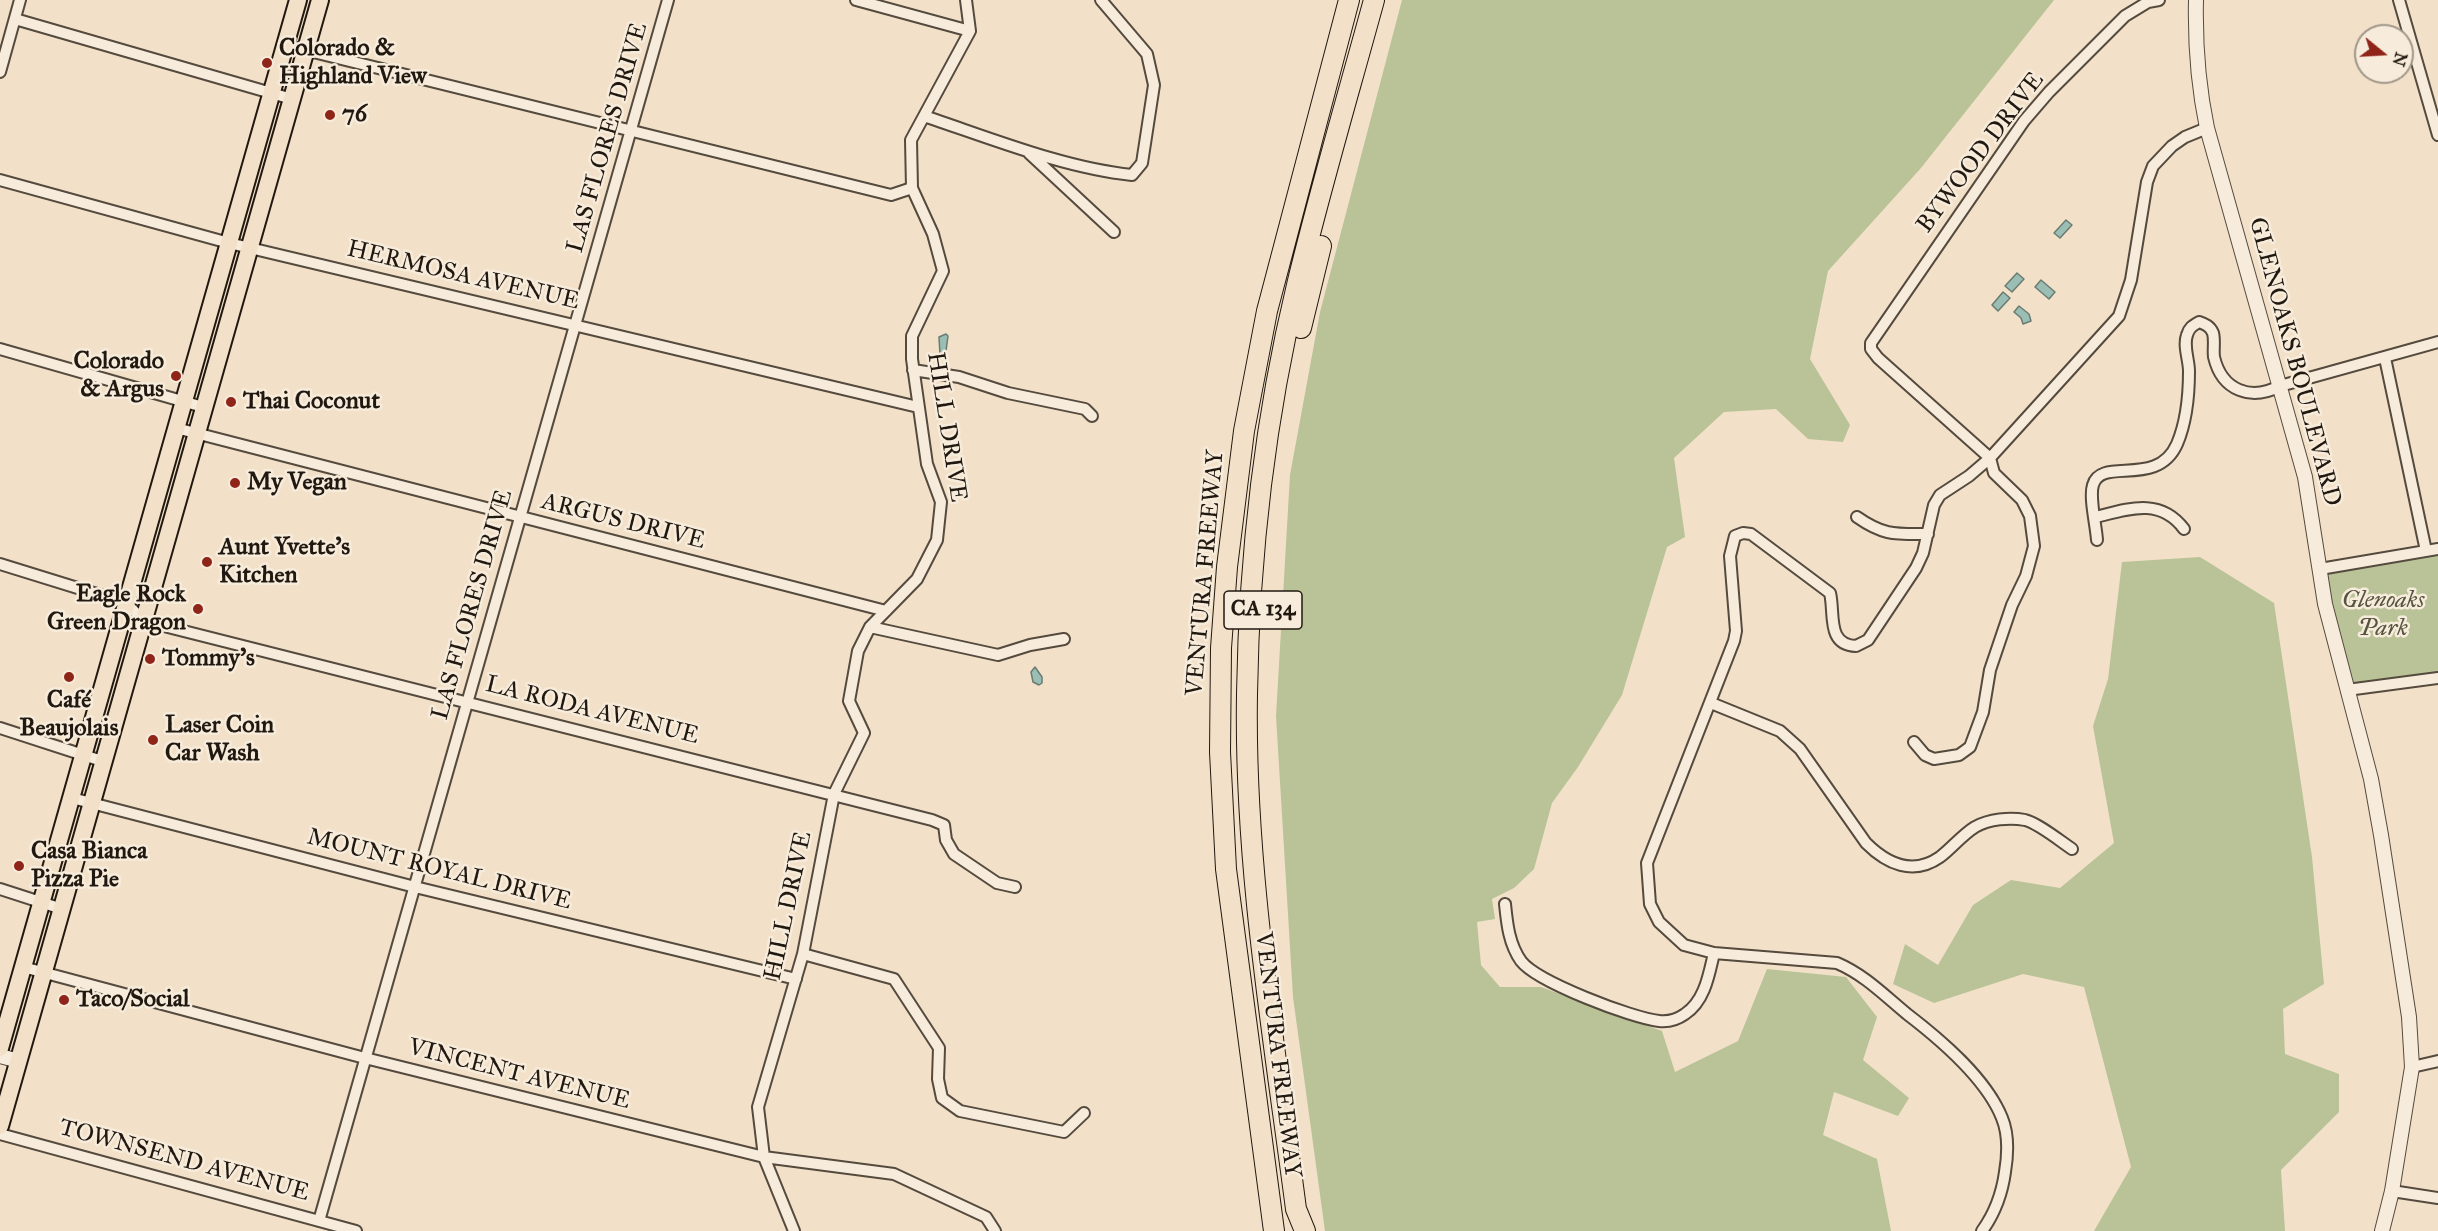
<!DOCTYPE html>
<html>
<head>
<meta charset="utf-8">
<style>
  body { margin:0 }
  #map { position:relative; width:2438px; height:1231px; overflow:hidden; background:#f2e1c8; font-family:"IM FELL Great Primer",serif }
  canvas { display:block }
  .north { position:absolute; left:2354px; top:24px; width:60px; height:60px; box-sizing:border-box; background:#f7ecdb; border:2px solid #a1978a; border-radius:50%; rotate:108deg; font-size:16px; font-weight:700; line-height:24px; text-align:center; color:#211810 }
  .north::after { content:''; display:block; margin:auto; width:21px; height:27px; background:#8f2418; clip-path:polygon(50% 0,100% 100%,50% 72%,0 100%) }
</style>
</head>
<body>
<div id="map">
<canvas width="2438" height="1231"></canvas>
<div class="north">N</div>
</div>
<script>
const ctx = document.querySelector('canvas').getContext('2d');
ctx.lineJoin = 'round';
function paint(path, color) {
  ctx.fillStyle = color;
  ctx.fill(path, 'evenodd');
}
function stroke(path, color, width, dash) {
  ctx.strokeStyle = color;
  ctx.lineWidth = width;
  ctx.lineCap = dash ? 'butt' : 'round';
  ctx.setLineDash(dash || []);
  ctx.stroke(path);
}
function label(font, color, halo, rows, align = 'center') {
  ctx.font = font + ' "IM FELL Great Primer",serif';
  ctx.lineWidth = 5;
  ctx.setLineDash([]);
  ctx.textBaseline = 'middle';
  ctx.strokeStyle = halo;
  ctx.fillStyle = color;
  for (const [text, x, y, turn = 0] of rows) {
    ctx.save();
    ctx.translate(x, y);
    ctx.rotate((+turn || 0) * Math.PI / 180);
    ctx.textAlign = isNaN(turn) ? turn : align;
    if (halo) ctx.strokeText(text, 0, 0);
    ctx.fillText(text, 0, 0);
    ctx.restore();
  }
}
const green = new Path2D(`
  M 1402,0 L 2054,0 L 1921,168 L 1828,271 L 1810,359 L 1850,425 L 1843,442 L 1808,439 L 1776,409 L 1724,412 L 1674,458 L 1685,537 L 1667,547 L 1622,695 L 1578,767 L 1552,803 L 1534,869 L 1514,888 L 1492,899 L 1495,919 L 1477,922 L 1481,965 L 1500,987 L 1541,987 L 1662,1031 L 1675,1072 L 1738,1041 L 1767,969 L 1846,977 L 1877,1017 L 1863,1060 L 1909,1098 L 1898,1116 L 1834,1092 L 1823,1135 L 1877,1159 L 1891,1231 L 1325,1231 L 1293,997 L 1276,716 L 1290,475 L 1320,312 Z
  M 2438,549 L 2438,678 L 2347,690 L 2320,569 Z
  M 2200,557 L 2274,603 L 2312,857 L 2324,984 L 2283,1009 L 2285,1054 L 2339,1074 L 2339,1112 L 2281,1170 L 2285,1231 L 2094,1231 L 2131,1167 L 2084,987 L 2023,974 L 1934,1003 L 1893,984 L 1905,944 L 1938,965 L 1973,905 L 2011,880 L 2060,888 L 2114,843 L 2093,726 L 2108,679 L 2122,562 Z`);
const water = new Path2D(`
  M 2066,220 L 2072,225 L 2060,238 L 2054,233 Z
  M 2017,273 L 2024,279 L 2012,292 L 2005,286 Z
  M 2041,280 L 2055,292 L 2049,299 L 2035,287 Z
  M 2003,292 L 2010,298 L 1998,311 L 1992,305 Z
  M 2019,306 L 2029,314 L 2031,321 L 2023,324 L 2021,318 L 2014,312 Z
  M 946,334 L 948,336 L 946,351 L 940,355 L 939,337 Z
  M 1035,667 L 1042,677 L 1042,683 L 1039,685 L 1033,682 L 1031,672 Z`);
const minor = new Path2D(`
  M 856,0 L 970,31
  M 2399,0 L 2438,135
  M 15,19 L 292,99
  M 285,45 L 891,195 L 912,188
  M 0,72 L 20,0
  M 924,116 C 990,138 1064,168 1132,175 L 1142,163 L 1154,85 L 1147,54 L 1101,0
  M 1029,153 L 1114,232
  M 0,180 L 229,243 L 918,407
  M 0,349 L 203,407
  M 2385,358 L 2426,551
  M 913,370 L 959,377 L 1008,393 L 1085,409 L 1092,416
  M 176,428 L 886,611
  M 1857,517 C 1884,536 1896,534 1928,534
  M 2096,517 C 2128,509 2160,497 2184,529
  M 2097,540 C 2096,525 2089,497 2093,485 C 2101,456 2157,489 2177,444 C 2186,423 2189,394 2189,371 C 2189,360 2183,346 2187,335 C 2189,328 2192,326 2199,322 C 2205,324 2210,326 2213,333 C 2215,340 2213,350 2214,357 C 2222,391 2251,401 2280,386 L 2438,342
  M 0,564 L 126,603 L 144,621 L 932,820 L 944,825 L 946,840 L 954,854 L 997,883 L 1015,887
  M 2320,569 L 2438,549
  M 870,627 L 998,655 L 1030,645 L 1064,639
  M 2347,690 L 2438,678
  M 1711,703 L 1780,731 L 1800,749 L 1866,843 C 1887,864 1913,876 1940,857 C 1952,848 1962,835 1975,827 C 1989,819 2010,817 2025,820 C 2038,823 2060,841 2072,849
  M 0,728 L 105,762
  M 1914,742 L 1925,755 L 1934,759 L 1959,755 L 1970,747 L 1983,712 L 1990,670 L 2012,605 L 2026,576 L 2034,546 L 2030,516 L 2022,500 L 1994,473 L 1990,458 L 1878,358 L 1871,349 L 1871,343 L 2024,121 L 2049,92 L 2125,16 L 2148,2 L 2159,0
  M 72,798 L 415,887 L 796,979
  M 0,889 L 62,909
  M 1505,904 C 1507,924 1509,944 1521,961 C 1537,982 1632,1018 1659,1021 C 1668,1022 1678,1019 1685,1014 C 1705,1001 1709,974 1714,953
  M 803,954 L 894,979 L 939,1048 L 938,1079 L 942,1098 L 960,1111 L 1064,1132 L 1084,1113
  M 23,967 L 361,1057 L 764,1157 L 894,1174 L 986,1217 L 995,1231
  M 2412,1067 L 2438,1061
  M 0,1134 L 356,1231
  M 2392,1191 L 2438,1198
  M 319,1221 L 668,0
  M 794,1231 L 764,1157 L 758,1107 L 803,954 L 834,794 L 864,733 L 849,701 L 858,651 L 870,627 L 917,579 L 937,540 L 941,502 L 927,464 L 912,359 L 912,336 L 943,271 L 933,234 L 912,188 L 911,140 L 970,31 L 966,0
  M 1982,1231 C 1995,1213 2002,1194 2005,1172 C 2008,1154 2009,1135 2002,1118 C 1986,1078 1941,1040 1907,1014 C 1885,996 1865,975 1837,963 L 1714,953 L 1684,945 L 1659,922 L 1650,904 L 1647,863 L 1734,641 L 1736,631 L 1730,556 L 1735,536 L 1743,533 L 1751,534 L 1830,593 C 1835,613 1826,645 1856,646 L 1868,640 L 1916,568 L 1923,553 L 1934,505 L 1940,495 L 1969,476 L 1990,458 L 2119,316 L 2131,280 L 2147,182 L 2153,166 L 2172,146 L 2185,137 L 2207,128`);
const tertiary = new Path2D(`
  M 2196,0 C 2195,44 2198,85 2207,128 L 2305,477 L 2325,604 L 2371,779 L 2381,835 L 2409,1017 L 2412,1067 L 2392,1191 L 2382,1231
  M 0,1056 L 19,1061`);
const primary = new Path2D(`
  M 0,1048 L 298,0
  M 0,1126 L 320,0`);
const motorway = new Path2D(`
  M 1301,328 L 1321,246
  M 1274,1231 L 1226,869 L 1220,752 L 1221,648 L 1227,567 L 1244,431 L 1267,311 L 1349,0
  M 1305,1231 L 1296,1209 C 1274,1039 1244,866 1247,694 C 1249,558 1265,418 1297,285 C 1320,190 1348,95 1374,0`);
const markers = [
  [267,63,6,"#8f2418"],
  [330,115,6,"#8f2418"],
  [176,376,6,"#8f2418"],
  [231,402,6,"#8f2418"],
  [235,483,6,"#8f2418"],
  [207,562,6,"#8f2418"],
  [198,609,6,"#8f2418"],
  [150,659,6,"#8f2418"],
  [69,677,6,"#8f2418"],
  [153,740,6,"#8f2418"],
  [19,866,6,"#8f2418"],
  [64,1000,6,"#8f2418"]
];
const shields = [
  [1263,610,78]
];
const shieldNames = [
  ["CA 134",1263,610]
];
const poiNames = [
  ["Colorado &",279,49],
  ["Highland View",279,77],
  ["76",342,115],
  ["Colorado",164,362,"right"],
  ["& Argus",164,390,"right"],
  ["Thai Coconut",243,402],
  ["My Vegan",247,483],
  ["Aunt Yvette’s",219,548],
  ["Kitchen",219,576],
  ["Eagle Rock",186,595,"right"],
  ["Green Dragon",186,623,"right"],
  ["Tommy's",162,659],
  ["Café",69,701,"center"],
  ["Beaujolais",69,729,"center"],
  ["Laser Coin",165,726],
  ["Car Wash",165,754],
  ["Casa Bianca",31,852],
  ["Pizza Pie",31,880],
  ["Taco/Social",76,1000]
];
const streetNames = [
  ["LAS FLORES DRIVE",608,138,-74],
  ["BYWOOD DRIVE",1981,153,-53],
  ["HERMOSA AVENUE",463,276,13],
  ["GLENOAKS BOULEVARD",2294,362,75],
  ["HILL DRIVE",946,427,81],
  ["ARGUS DRIVE",623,522,14],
  ["VENTURA FREEWAY",1206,573,-85],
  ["LAS FLORES DRIVE",473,605,-74],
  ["LA RODA AVENUE",592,711,14],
  ["MOUNT ROYAL DRIVE",439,870,14],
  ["HILL DRIVE",789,906,-78],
  ["VENTURA FREEWAY",1277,1055,83],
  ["VINCENT AVENUE",519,1075,14],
  ["TOWNSEND AVENUE",184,1161,15]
];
const parkNames = [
  ["Glenoaks",2383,601],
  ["Park",2383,629]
];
paint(green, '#b9c397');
paint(water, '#9bbeb4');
stroke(water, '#6a7c72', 1.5);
stroke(minor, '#554a3e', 14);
stroke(tertiary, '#554a3e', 16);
stroke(primary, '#211810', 20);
stroke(motorway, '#211810', 22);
stroke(minor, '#f7ecdb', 10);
stroke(tertiary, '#f7ecdb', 14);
stroke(primary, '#f2e1c8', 16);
stroke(motorway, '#f2e1c8', 20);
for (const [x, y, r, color] of markers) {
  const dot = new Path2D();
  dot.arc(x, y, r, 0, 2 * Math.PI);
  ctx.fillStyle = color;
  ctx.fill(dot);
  stroke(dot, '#f7ecdb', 2);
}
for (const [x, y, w] of shields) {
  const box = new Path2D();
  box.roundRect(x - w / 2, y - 19, w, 38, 4.5);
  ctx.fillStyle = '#f7ecdb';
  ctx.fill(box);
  stroke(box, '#211810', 1.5);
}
label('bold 22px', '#211810', null, shieldNames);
label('bold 24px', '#211810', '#f7ecdb', poiNames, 'left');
label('24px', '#211810', '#f7ecdb', streetNames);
label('italic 24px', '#56543f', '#f7ecdb', parkNames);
</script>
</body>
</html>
